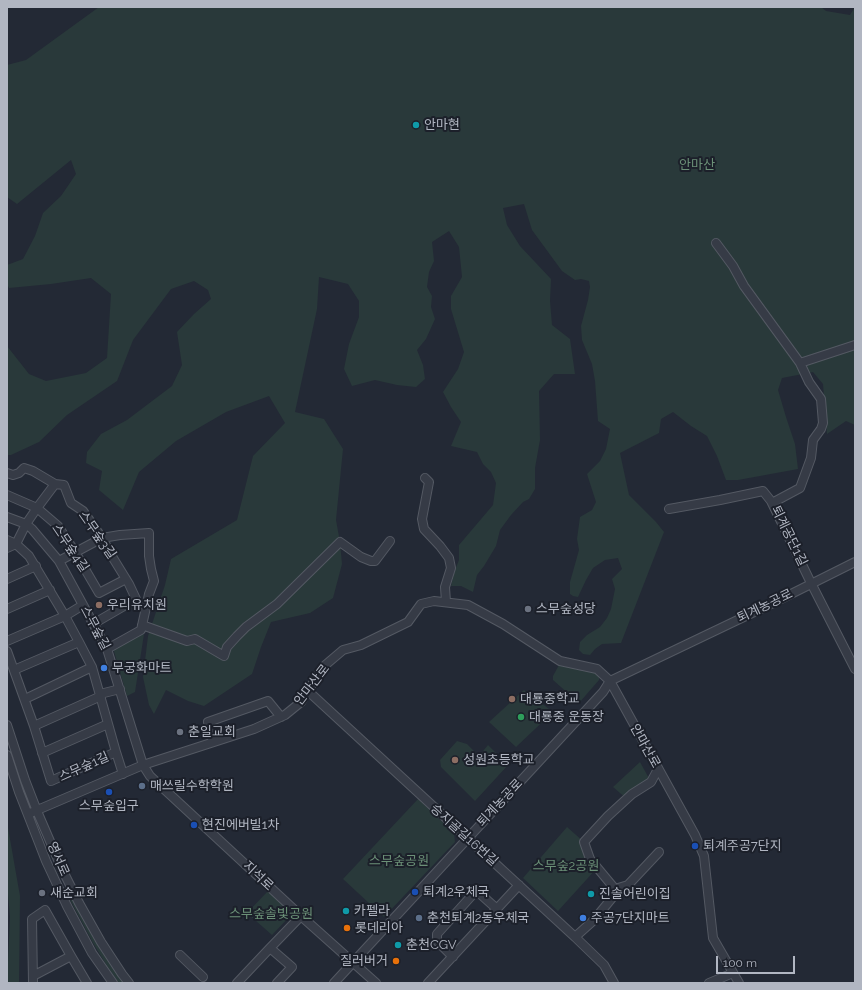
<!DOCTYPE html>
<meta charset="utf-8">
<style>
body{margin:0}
#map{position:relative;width:862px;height:990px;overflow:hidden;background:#232935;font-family:Raleway,sans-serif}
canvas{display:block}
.frame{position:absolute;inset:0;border:8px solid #b1b6c2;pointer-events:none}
.scale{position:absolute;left:716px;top:956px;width:79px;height:18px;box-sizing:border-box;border:2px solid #b1b6c2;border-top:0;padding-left:5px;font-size:12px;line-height:14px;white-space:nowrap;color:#b1b6c2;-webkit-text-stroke:3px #1c202a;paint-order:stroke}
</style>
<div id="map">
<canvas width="862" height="990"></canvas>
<div class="frame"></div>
<div class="scale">100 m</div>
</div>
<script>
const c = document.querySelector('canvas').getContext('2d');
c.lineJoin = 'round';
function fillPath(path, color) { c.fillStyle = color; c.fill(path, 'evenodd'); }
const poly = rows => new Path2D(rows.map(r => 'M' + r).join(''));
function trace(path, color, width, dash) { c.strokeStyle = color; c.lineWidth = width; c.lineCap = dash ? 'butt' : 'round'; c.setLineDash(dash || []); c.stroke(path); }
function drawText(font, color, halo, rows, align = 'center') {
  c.font = font + ' Raleway,"Noto Sans KR",sans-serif'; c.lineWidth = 4; c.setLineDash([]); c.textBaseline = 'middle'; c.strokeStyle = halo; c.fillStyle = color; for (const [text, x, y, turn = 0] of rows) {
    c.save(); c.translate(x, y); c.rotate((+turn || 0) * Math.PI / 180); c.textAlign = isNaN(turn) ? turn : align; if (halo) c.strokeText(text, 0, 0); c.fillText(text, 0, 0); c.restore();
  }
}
const green = poly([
 [99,7,821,7,826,11,850,15,855,7,855,425,846,421,827,434,823,384,813,372,782,378,778,390,786,417,795,444,798,469,738,480,726,480,717,456,707,436,691,426,673,412,661,419,659,433,620,453,629,495,656,522,664,532,621,643,602,644,595,649,590,655,583,654,579,650,580,642,587,635,600,627,607,618,611,609,615,589,612,579,622,569,618,558,605,560,593,568,586,580,578,597,573,596,570,594,570,582,579,550,577,539,580,517,592,510,596,502,587,474,600,461,606,449,610,429,598,421,595,381,592,364,582,340,581,326,588,300,590,287,589,281,581,279,575,280,562,271,532,230,524,204,503,208,507,225,520,246,551,279,550,301,552,325,570,339,575,374,554,374,539,391,540,440,535,468,535,489,529,499,523,502,511,515,500,530,496,546,484,566,477,575,473,592,461,586,451,586,455,570,459,560,459,545,493,505,496,483,491,472,483,464,477,452,451,446,461,422,451,407,443,392,458,369,464,352,451,309,451,296,462,277,459,247,449,231,432,242,434,261,429,272,427,287,432,296,431,307,435,319,426,339,417,350,423,365,425,379,416,387,397,385,375,380,352,386,344,369,349,344,359,317,359,301,348,284,319,277,317,309,295,412,324,419,343,449,336,520,340,542,342,564,333,598,310,613,271,622,261,647,252,674,204,706,188,701,166,690,154,714,149,705,143,677,148,636,165,585,171,559,237,520,253,456,285,423,269,396,226,412,176,441,139,472,123,510,99,490,102,471,86,463,87,452,101,434,127,420,172,386,182,365,177,332,194,314,211,299,208,290,194,281,171,289,133,340,117,381,67,415,39,442,11,455,7,455,7,346,29,374,46,381,86,373,107,358,111,294,91,278,51,284,9,288,7,284,7,265,23,259,35,236,43,213,61,196,76,174,71,160,17,204,7,197,7,65,26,60],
 [144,634,135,692,127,696,113,648],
 [559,665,566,666,584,671,596,672,599,675,599,680,579,703,553,680,553,676],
 [524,690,553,712,516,747,489,722],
 [457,741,467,744,479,756,488,745,508,765,475,801,441,767,440,760],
 [640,762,651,782,627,799,613,787],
 [418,799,454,833,455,842,384,917,343,879],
 [7,822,20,896,19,983,7,983,10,917,7,883],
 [567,827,584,842,597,868,558,911,523,878],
 [67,891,70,892,82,918,95,941,110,964,124,983,119,983,107,966,93,943,66,892],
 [268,891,292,914,272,935,247,913]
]);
const minor = poly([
 [716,243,733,266,744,286,800,363,809,382,821,399,823,423,821,429,813,440,811,458,800,488,772,503],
 [800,363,855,345],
 [7,473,13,475,19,473,24,468,33,471,55,484,64,485,71,503,83,511,102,538,113,558,129,584,136,599,93,624],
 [425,478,429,482,422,519,424,529,440,546,449,558,451,568,445,587,446,602],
 [7,495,37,508,58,526,75,552,99,593,126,579],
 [669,509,720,500,763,491,771,501,811,583,855,669],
 [7,517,26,524,32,529,59,561,107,649,143,765,150,776,301,916,376,983],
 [7,540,16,544,29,556,65,616,79,642,92,667,116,752,51,781,34,726,7,651],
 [7,548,16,544,26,524,37,508,55,484],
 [59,561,102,538,120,535,149,533,149,556,151,569,154,581,149,594,141,630,107,649],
 [7,579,36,566],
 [7,609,50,590],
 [142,625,187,641,195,639,224,656,227,647,237,636,246,627,277,604,340,542,361,557,371,561,375,561,390,541],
 [7,641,65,616,83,605],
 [14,670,79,642],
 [308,691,575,937,604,965,614,983],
 [100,694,120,689],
 [25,699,92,667],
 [7,725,25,780,37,811,62,869,79,903,101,942,122,974,129,983],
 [34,726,101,696],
 [213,742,208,722,268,701,281,717],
 [116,752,123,774],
 [42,753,108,724],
 [7,755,19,792,39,843,46,861,67,906,92,953,113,983],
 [28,814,143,765,254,729,285,715,301,702,323,667,343,650,361,645,408,622,421,604,434,601,468,605,503,624,560,661,597,669,610,681,695,835,704,856,713,938,739,983],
 [615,889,590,859,584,842,608,816,632,794,651,782,658,769],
 [575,937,594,920,612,898,615,889,628,885,659,852],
 [270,948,292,967,277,983],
 [180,955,203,977],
 [453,957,437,941,437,934,475,892,478,892,497,909],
 [33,976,71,956],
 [33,983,32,919,45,910,71,956,87,983],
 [237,983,270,948,301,916],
 [334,983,603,692,610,681,769,605,855,562],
 [428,983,519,885],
 [709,983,733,973]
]);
const markers = [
 [416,125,4,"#0f9aa8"],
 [99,605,4,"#8d6e63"],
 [528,609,4,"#6b7280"],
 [104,668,4,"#3f7fe0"],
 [512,699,4,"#8d6e63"],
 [521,717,4,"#2e9e5b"],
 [180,732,4,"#6b7280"],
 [455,760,4,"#8d6e63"],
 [142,786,4,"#5c6f8a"],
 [109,792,4,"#1a4fb4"],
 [194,825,4,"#1a4fb4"],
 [695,846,4,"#1a4fb4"],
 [415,892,4,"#1a4fb4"],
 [42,893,4,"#6b7280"],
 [591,894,4,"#0f9aa8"],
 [346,911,4,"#0f9aa8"],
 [419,918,4,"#5c6f8a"],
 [583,918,4,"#3f7fe0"],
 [347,928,4,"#e8710a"],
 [398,945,4,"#0f9aa8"],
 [396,961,4,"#e8710a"]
];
const poiNames = [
 ["안마현",424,125],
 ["우리유치원",107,605],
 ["스무숲성당",536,609],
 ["무궁화마트",112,668],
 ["대룡중학교",520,699],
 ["대룡중 운동장",529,717],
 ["춘일교회",188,732],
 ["성원초등학교",463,760],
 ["매쓰릴수학학원",150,786],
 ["스무숲입구",109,806,"center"],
 ["현진에버빌1차",202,825],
 ["퇴계주공7단지",703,846],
 ["퇴계2우체국",423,892],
 ["새순교회",50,893],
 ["진솔어린이집",599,894],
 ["카펠라",354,911],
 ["춘천퇴계2동우체국",427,918],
 ["주공7단지마트",591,918],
 ["롯데리아",355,928],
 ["춘천CGV",406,945],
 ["질러버거",388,961,"right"]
];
const parkNames = [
 ["안마산",697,165],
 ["스무숲공원",399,861],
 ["스무숲2공원",566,866],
 ["스무숲솔빛공원",271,914]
];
const streetNames = [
 ["스무숲3길",97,535,55],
 ["퇴계공단1길",789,536,64],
 ["스무숲4길",70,548,56],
 ["퇴계농공로",765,606,-26],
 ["스무숲길",95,628,62],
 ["안마산로",312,685,-52],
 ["안마산로",645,746,61],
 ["스무숲1길",84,767,-24],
 ["퇴계농공로",500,803,-47],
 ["승지골길16번길",464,835,42],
 ["영서로",58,859,66],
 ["지석로",258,876,43]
];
fillPath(green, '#29393a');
trace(minor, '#545963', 10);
trace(minor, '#363b46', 8);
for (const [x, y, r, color] of markers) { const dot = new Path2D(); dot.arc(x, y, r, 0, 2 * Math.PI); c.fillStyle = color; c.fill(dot); trace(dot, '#1c202a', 1.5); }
drawText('13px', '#b1b6c2', '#1c202a', poiNames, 'left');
drawText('13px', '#6b9077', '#1c202a', parkNames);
drawText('13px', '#b1b6c2', '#1c202a', streetNames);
</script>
